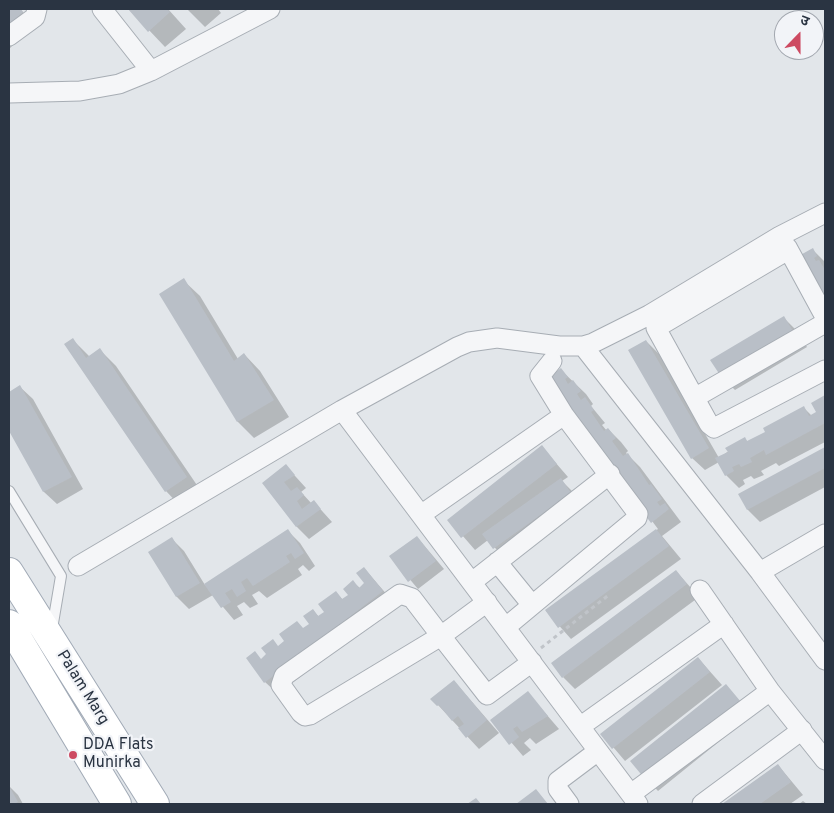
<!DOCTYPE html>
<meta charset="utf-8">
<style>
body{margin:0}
#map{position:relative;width:834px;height:813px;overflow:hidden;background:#e2e6ea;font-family:Overpass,"Noto Sans Devanagari",sans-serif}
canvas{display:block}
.frame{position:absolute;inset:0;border:10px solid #2a3442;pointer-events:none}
.north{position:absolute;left:774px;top:10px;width:50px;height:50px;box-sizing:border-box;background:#f2f4f8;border:1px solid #a2a7af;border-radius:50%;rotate:22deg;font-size:14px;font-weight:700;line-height:20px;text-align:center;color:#2a3442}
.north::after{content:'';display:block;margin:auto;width:18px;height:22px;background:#cd4a62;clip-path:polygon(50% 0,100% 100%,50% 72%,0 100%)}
</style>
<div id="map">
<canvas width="834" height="813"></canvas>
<div class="frame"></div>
<div class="north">उ</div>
</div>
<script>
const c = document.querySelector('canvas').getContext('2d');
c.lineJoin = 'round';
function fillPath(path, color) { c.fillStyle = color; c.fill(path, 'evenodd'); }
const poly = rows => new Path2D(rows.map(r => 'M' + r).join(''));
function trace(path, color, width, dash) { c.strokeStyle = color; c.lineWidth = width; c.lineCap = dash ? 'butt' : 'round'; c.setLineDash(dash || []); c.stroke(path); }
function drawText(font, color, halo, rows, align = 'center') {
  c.font = font + ' Overpass,sans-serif'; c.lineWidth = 4.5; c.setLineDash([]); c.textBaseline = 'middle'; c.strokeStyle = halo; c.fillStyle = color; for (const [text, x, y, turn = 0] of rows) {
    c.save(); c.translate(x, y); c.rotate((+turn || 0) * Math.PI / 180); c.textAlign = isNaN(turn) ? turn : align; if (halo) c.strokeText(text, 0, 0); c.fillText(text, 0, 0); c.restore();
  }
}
const shadow = poly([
 [9,9,20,9,35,25,9,49],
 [129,9,168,9,186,29,165,47],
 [187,9,218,9,221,13,205,27],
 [812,249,825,262,825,309,796,259],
 [183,280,200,296,238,359,244,354,260,371,289,417,254,438,238,422,161,294],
 [784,318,796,330,807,347,735,390,723,378],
 [73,340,90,357,100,350,116,366,203,494,182,508,166,491],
 [646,341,659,354,719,458,745,439,748,442,767,432,804,408,812,416,818,413,813,403,825,397,825,442,779,466,776,463,761,471,764,475,754,479,751,476,743,480,745,484,739,488,726,475,719,462,705,470,692,458],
 [561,370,586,394,593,404,591,406,605,423,602,425,607,431,608,429,621,442,628,451,626,453,640,467,681,522,662,536,681,559,571,639,546,611,658,529,547,380],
 [20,387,33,399,83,489,57,504,44,492,9,429,9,393],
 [542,447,568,477,562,481,573,492,506,560,488,540,475,550,449,520],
 [825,448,825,487,760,522,748,510,740,495],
 [286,466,306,488,301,492,312,504,314,502,332,522,309,539,297,527,264,483],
 [288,531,300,543,315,566,309,571,303,565,298,569,302,575,267,598,259,591,252,595,258,604,250,608,244,602,237,606,243,615,234,620,213,595,189,609,177,597,150,552,172,539,184,551,205,585],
 [417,537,444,569,418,589,391,557],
 [364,568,395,604,278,694,265,682,261,660,311,624,313,610,319,617,326,612,336,592,343,600,349,595,353,582,360,588,366,584],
 [676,571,699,597,575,689,563,677],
 [698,658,722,685,625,761,602,734],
 [454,681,499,733,479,749,438,705],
 [726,686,752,715,658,791,646,778],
 [528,693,559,729,536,744,530,738,524,743,531,750,523,756,492,720],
 [778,765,803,795,790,804,724,804],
 [10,787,18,795,23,804,9,804],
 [803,801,807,804,799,804]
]);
const building = poly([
 [9,9,21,9,23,12,9,25],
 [128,9,167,9,170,12,148,32],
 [813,248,817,256,814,258,816,261,819,260,825,270,825,311,795,258],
 [184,278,234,361,244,353,274,400,237,422,159,294],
 [784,316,795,335,722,378,710,360],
 [73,338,86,358,100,348,187,477,165,492,64,344],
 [646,340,709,448,691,459,628,350],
 [561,368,568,377,565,379,568,384,573,380,581,391,577,394,581,400,585,397,594,410,591,412,604,431,608,428,616,438,612,441,623,456,628,453,649,485,651,484,662,499,657,502,660,506,665,503,669,509,651,523,545,380],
 [20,385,72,477,43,492,9,431,9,392],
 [825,395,825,423,766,455,764,450,750,458,752,462,741,467,739,464,732,467,734,471,725,476,715,458,728,452,725,448,745,437,747,441,765,432,763,428,804,406,809,416,816,412,811,403],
 [542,445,557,464,461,538,447,520],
 [825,447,825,468,747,510,738,494],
 [286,464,295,475,284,482,291,491,297,487,304,495,297,501,302,509,314,500,321,509,296,527,262,483],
 [561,478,571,493,493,549,482,534],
 [288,529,304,553,295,559,291,553,286,556,290,562,253,586,247,578,241,582,246,591,237,597,232,589,225,593,231,602,221,608,204,584],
 [656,529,669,546,558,628,545,610],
 [417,536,436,561,408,582,389,556],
 [172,537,200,583,176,597,148,552],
 [364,567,383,591,264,683,246,658,255,651,261,659,266,654,261,648,273,639,278,646,284,641,279,634,297,621,303,628,309,624,303,616,313,609,318,616,324,612,318,604,336,591,342,599,348,595,343,589,353,580,359,588,364,583,356,573],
 [676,570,687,584,562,678,551,663],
 [698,657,710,672,612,749,600,734],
 [454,680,487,720,466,738,458,728,464,724,458,716,452,721,439,705,437,706,430,699],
 [726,684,741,702,645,779,630,761],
 [528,691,548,716,522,732,517,726,513,729,519,737,509,745,490,720],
 [778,764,791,782,760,804,722,804],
 [9,786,18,802,14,804,9,804],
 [536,789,548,804,516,804],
 [476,798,481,804,467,804]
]);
const path = poly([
 [541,648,610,594]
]);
const service = poly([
 [9,491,61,576,52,629]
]);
const minor = poly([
 [102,9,151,71],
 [9,36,35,17,37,9],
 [9,93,80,91,119,84,151,71,270,9],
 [787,247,825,317],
 [788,250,656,328,709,424,714,428,825,370],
 [583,346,760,572,825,660],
 [696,397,825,323],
 [342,410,638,804],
 [422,514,564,415],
 [497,562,532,605],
 [78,566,342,410,457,347,469,342,497,338,559,346,583,346,593,343,649,315,780,236,825,213],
 [760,572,825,534],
 [472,582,610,474],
 [700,590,770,691,825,760],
 [487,602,441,636,310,715,305,716,301,713,281,685,284,676,400,594,412,598,441,636,487,695,532,662],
 [506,627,637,518,638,514,564,415,540,376,552,361],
 [581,726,724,624],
 [631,794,770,691],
 [569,804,558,789,558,781,598,751],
 [702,804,802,730]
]);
const primary = poly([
 [9,572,155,804],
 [9,624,117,804]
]);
const markers = [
 [73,755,5,"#cd4a62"]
];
const streetNames = [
 ["Palam Marg",82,688,58]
];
const poiNames = [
 ["DDA Flats",83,746],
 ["Munirka",83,764]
];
fillPath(shadow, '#0003');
fillPath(building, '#b9bfc7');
trace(service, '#a7adb4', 12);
trace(minor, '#a7adb4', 21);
trace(primary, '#a1aab6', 30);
trace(path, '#c0c4c9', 3, [4, 4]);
trace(service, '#f5f6f8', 10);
trace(minor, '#f5f6f8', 19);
trace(primary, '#fff', 28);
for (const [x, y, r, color] of markers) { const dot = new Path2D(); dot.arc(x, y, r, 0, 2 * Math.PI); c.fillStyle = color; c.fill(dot); trace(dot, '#f2f4f8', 2); }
drawText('16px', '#2a3442', '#f2f4f8', streetNames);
drawText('16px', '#2a3442', '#f2f4f8', poiNames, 'left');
</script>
